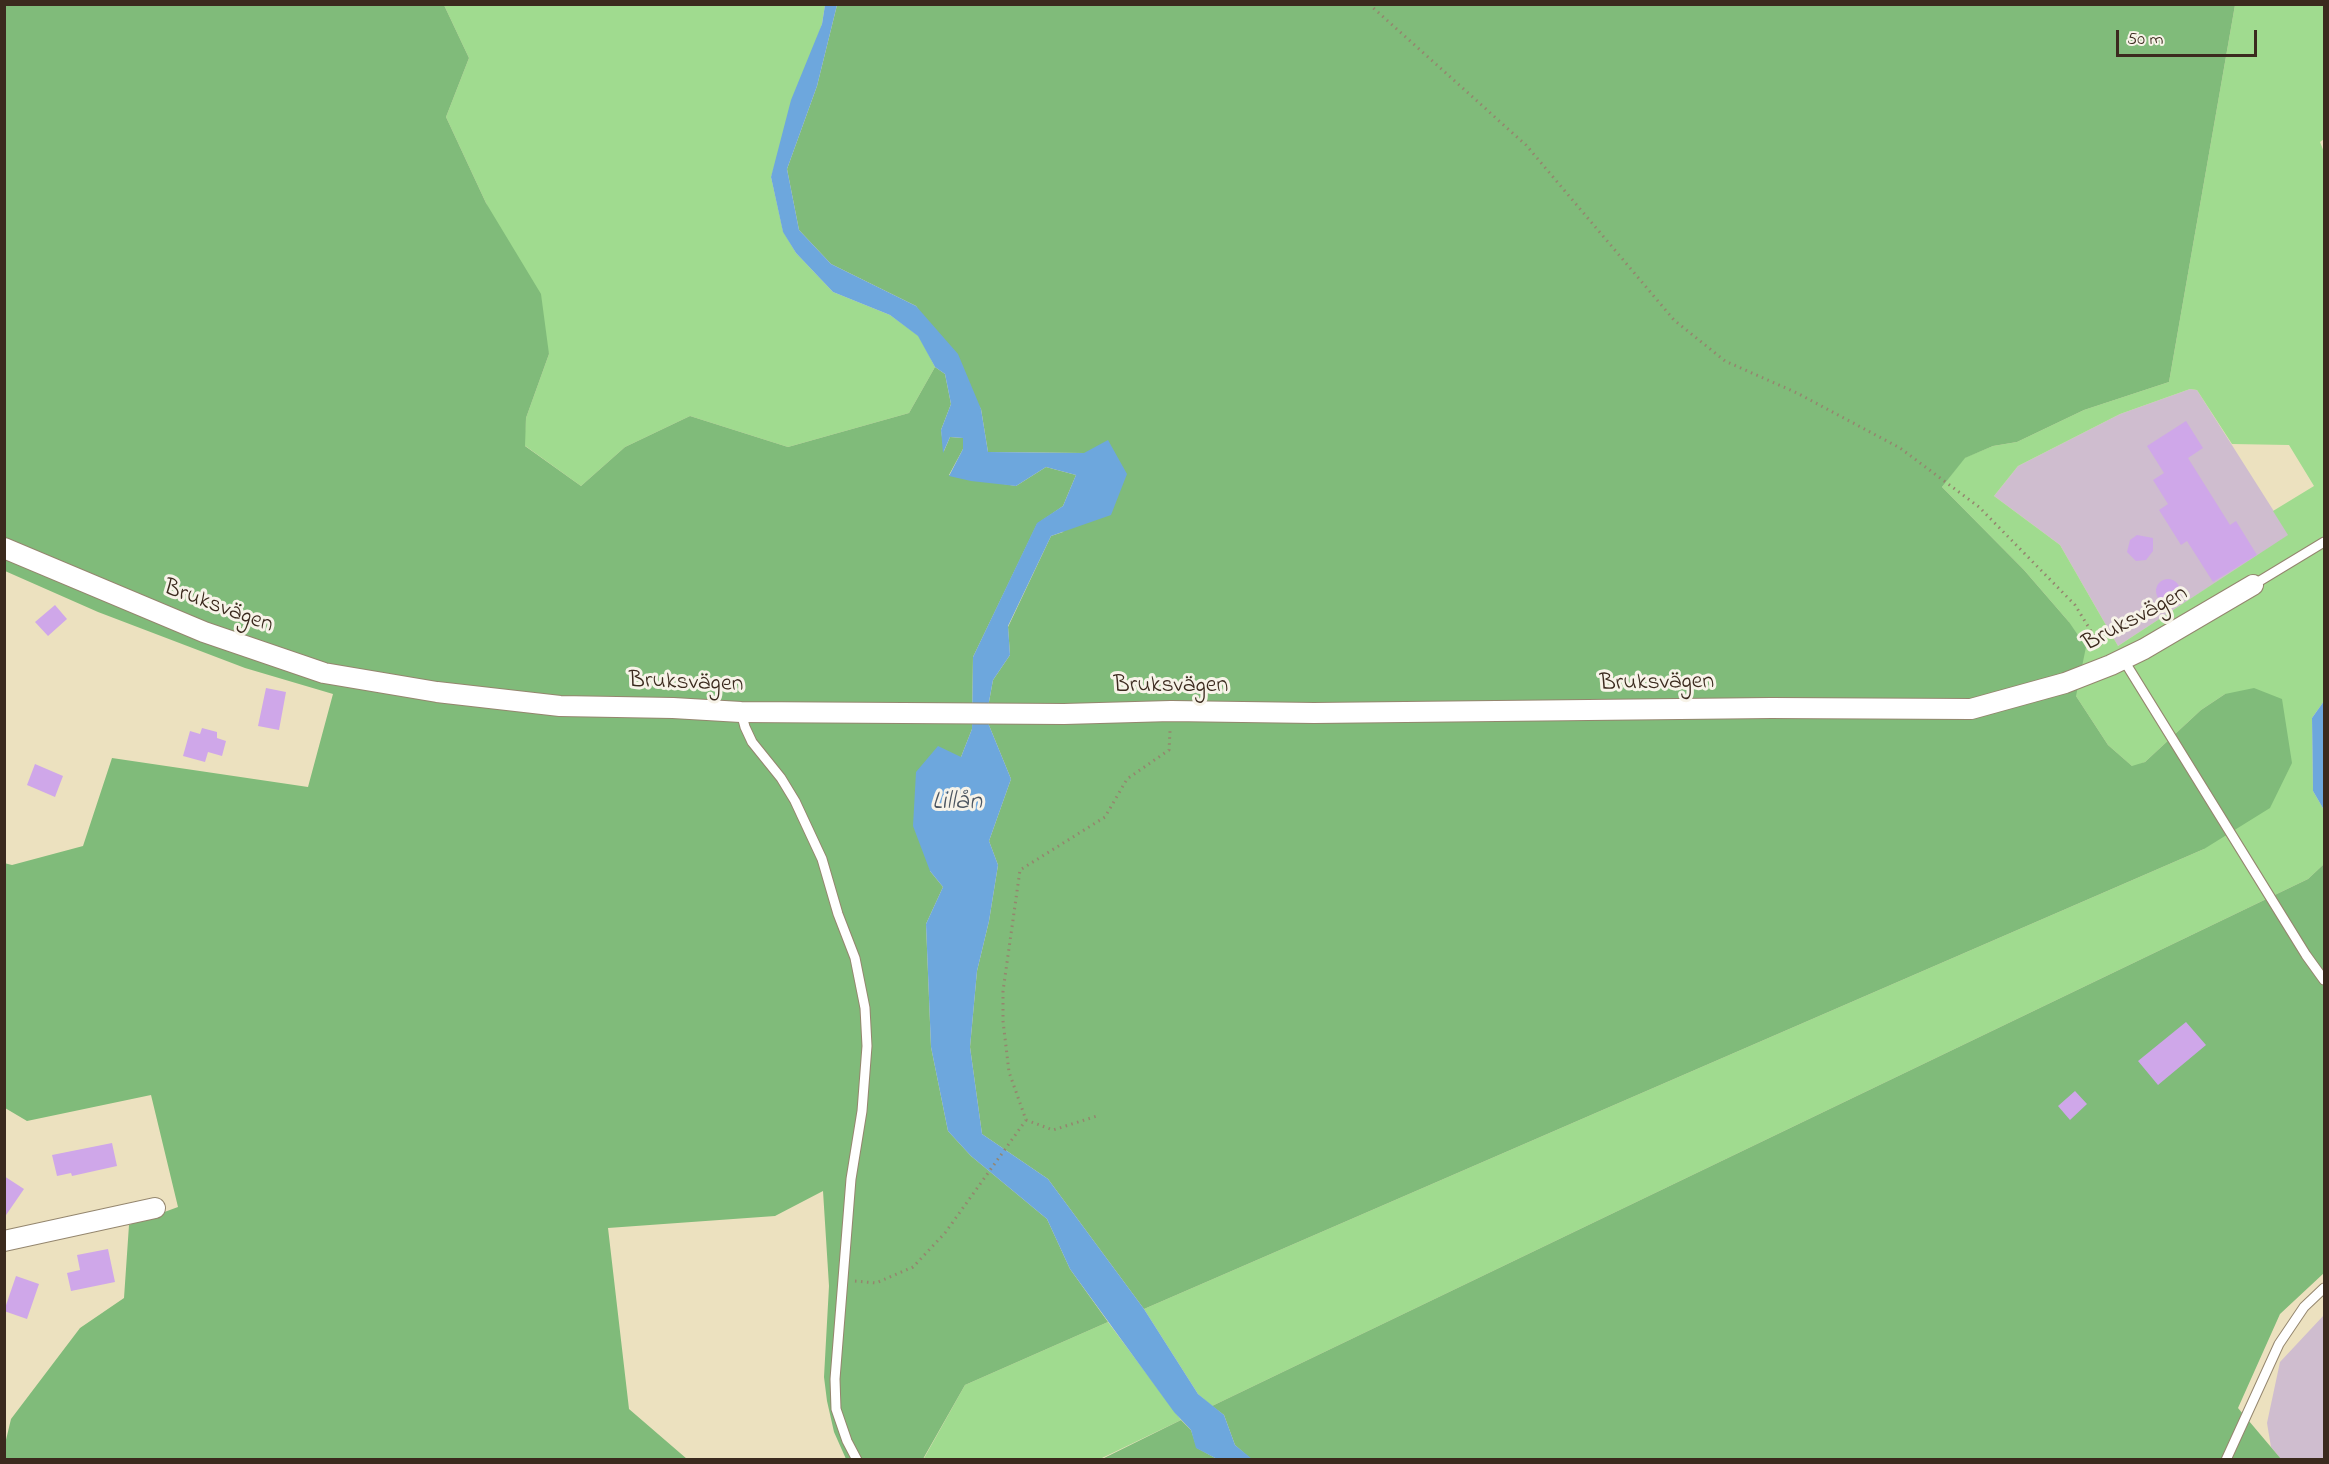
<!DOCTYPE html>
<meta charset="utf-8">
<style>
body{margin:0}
#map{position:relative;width:2329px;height:1464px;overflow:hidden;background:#ece1bf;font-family:"Indie Flower",sans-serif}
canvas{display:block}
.frame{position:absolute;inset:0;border:6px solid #3b2a1e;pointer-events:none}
.scale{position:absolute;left:2116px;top:30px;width:141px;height:27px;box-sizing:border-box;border:3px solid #3b2a1e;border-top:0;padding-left:8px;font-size:18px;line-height:21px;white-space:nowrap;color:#3b2a1e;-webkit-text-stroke:4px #f7f3e8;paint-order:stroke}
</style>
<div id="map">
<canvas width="2329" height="1464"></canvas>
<div class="frame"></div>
<div class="scale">50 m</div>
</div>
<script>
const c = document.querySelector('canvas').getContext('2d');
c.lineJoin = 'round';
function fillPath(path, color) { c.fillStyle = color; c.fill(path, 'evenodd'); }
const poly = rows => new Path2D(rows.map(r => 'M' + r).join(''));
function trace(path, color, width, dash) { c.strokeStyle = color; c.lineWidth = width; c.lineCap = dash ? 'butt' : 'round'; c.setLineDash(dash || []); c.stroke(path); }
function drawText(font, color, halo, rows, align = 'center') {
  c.font = font + ' "Indie Flower",sans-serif'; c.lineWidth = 6; c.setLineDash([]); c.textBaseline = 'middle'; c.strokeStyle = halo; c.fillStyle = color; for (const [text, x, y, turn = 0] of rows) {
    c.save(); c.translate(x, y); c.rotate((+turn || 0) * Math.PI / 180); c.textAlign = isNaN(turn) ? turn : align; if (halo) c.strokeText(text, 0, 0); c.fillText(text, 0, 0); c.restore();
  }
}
const industrial = poly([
 [2190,389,2197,390,2289,535,2118,646,2060,545,1994,496,2018,466,2120,414],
 [2324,1315,2324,1459,2281,1459,2271,1447,2267,1423,2280,1362]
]);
const green = poly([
 [444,5,825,5,822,24,771,177,783,231,796,253,833,292,890,315,919,336,935,367,909,413,788,447,690,416,625,447,581,486,524,445,526,418,549,354,486,203,446,117,469,58],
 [2235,5,2324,5,2324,139,2320,142,2324,152,2324,701,2312,718,2313,791,2324,810,2324,864,2308,879,1212,1406,1198,1394,1144,1309,2204,849,2225,694,2201,710,2145,762,2133,767,2108,745,2076,696,2069,622,2024,570,1942,487,1964,458,1993,446,2017,442,2084,410,2169,382],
 [2190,389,2197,390,2232,444,2289,445,2314,486,2273,511,2288,535,2118,646,2060,545,1994,496,2018,466,2120,414],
 [1108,1322,1181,1420,1100,1459,923,1460,965,1385]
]);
const forest = poly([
 [5,5,444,5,469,58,446,117,486,203,541,294,549,354,526,418,525,446,581,486,625,447,690,416,788,447,909,413,935,367,945,374,951,404,941,430,944,451,950,437,963,438,963,449,949,475,1016,486,1046,467,1076,475,1063,506,1037,524,973,657,972,729,961,757,930,871,943,887,926,924,931,1047,948,1131,971,1156,1047,1219,1070,1269,1108,1322,965,1385,923,1459,846,1459,834,1432,827,1401,824,1377,829,1286,823,1191,775,1216,608,1228,629,1409,687,1459,5,1459,5,1444,11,1419,80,1328,124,1298,129,1225,178,1207,151,1095,27,1121,5,1108,4,863,12,865,83,846,112,758,308,787,333,694,245,668,98,612,5,571],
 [837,5,2235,5,2169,382,2084,410,2017,442,1993,446,1965,458,1942,487,2024,570,2069,622,2086,647,2076,696,2108,745,2132,766,2145,762,2201,710,2225,694,2254,688,2282,699,2292,763,2270,808,2204,849,1144,1309,1048,1179,982,1134,970,1047,977,971,989,921,998,865,989,841,1011,779,986,718,993,680,1010,655,1008,627,1051,536,1063,532,1084,453,988,452,981,409,916,306,831,264,799,230,787,169,817,86],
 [2324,864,2324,1273,2280,1314,2238,1408,2281,1459,1252,1460,1235,1445,1224,1415,1212,1406,2308,879],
 [1181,1420,1191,1430,1197,1448,1217,1459,1100,1460]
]);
const water = poly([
 [825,5,837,5,817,86,787,169,799,230,831,264,916,306,958,354,981,409,988,452,1084,453,1108,440,1127,474,1111,515,1051,536,1008,626,1010,655,993,680,986,718,1011,779,989,841,998,865,989,921,977,971,970,1047,982,1134,1048,1179,1144,1309,1198,1394,1224,1415,1235,1445,1252,1459,1217,1459,1196,1448,1191,1430,1174,1412,1070,1269,1047,1219,971,1156,948,1131,931,1047,926,924,943,887,930,871,913,826,916,772,938,746,961,757,972,729,973,657,1037,523,1063,506,1076,475,1046,467,1016,486,971,481,949,476,963,449,963,438,950,437,943,453,941,430,951,404,945,374,935,367,918,336,890,315,833,292,796,253,783,232,771,177,791,100,822,24],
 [2324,701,2324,810,2313,791,2312,718]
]);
const building = poly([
 [2186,421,2203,448,2188,458,2230,525,2236,521,2257,555,2213,582,2187,541,2181,545,2159,510,2168,504,2153,480,2164,473,2147,446],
 [2137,535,2153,538,2153,551,2146,560,2136,561,2127,552,2130,540],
 '2156 591a12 12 0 1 1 24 0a12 12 0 1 1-24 0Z',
 [55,605,67,619,48,636,35,622],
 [266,688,286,692,279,730,258,726],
 [202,728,217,732,217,738,226,741,222,756,208,752,205,762,183,756,190,731,200,734],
 [35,764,63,776,55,797,27,785],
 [2186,1022,2206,1045,2158,1085,2138,1061],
 [2075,1091,2087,1104,2070,1120,2058,1106],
 [112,1143,117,1166,72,1176,71,1173,57,1176,52,1155],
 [4,1176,24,1189,4,1218],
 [108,1249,115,1282,71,1291,67,1273,80,1270,77,1255],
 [16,1276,39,1284,27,1319,4,1311]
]);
const path = poly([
 [1369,4,1526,145,1674,320,1725,361,1797,393,1900,448,1979,507,2075,605,2102,649],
 [1026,1120,1053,1130,1097,1116],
 [855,1281,876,1283,913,1267,945,1233,1026,1120,1009,1072,1003,1021,1003,991,1020,870,1105,817,1127,779,1169,750,1170,731]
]);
const service = poly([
 [2253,585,2324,542],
 [2123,659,2306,955,2324,980],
 [741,712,745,727,752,742,781,778,795,801,822,859,838,914,855,958,865,1008,867,1046,862,1111,851,1179,835,1379,836,1409,847,1441,857,1460],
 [2226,1460,2279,1344,2304,1307,2324,1288]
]);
const minor = poly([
 [4,548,204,632,324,673,437,692,560,706,673,708,741,712,1064,714,1171,711,1314,713,1771,708,1971,709,2065,683,2111,665,2144,649,2253,585],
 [4,1241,155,1208]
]);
const streetNames = [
 ["Bruksvägen",218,608,20],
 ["Bruksvägen",2136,620,-28],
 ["Bruksvägen",686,684,2],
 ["Bruksvägen",1657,684,-1],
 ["Bruksvägen",1171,687]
];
const waterNames = [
 ["Lillån",957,804]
];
fillPath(industrial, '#cfbdcf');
fillPath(green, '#a0db8f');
fillPath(forest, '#80bb7a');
fillPath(water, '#6da7dd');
fillPath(building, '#cfa7e9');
trace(service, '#94866e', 11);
trace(minor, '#94866e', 22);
trace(path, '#94866e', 3, [1.5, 4.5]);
trace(service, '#fff', 9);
trace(minor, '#fff', 20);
drawText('24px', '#3b2a1e', '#f7f3e8', streetNames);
drawText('italic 26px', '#4c5661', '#f7f3e8', waterNames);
</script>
